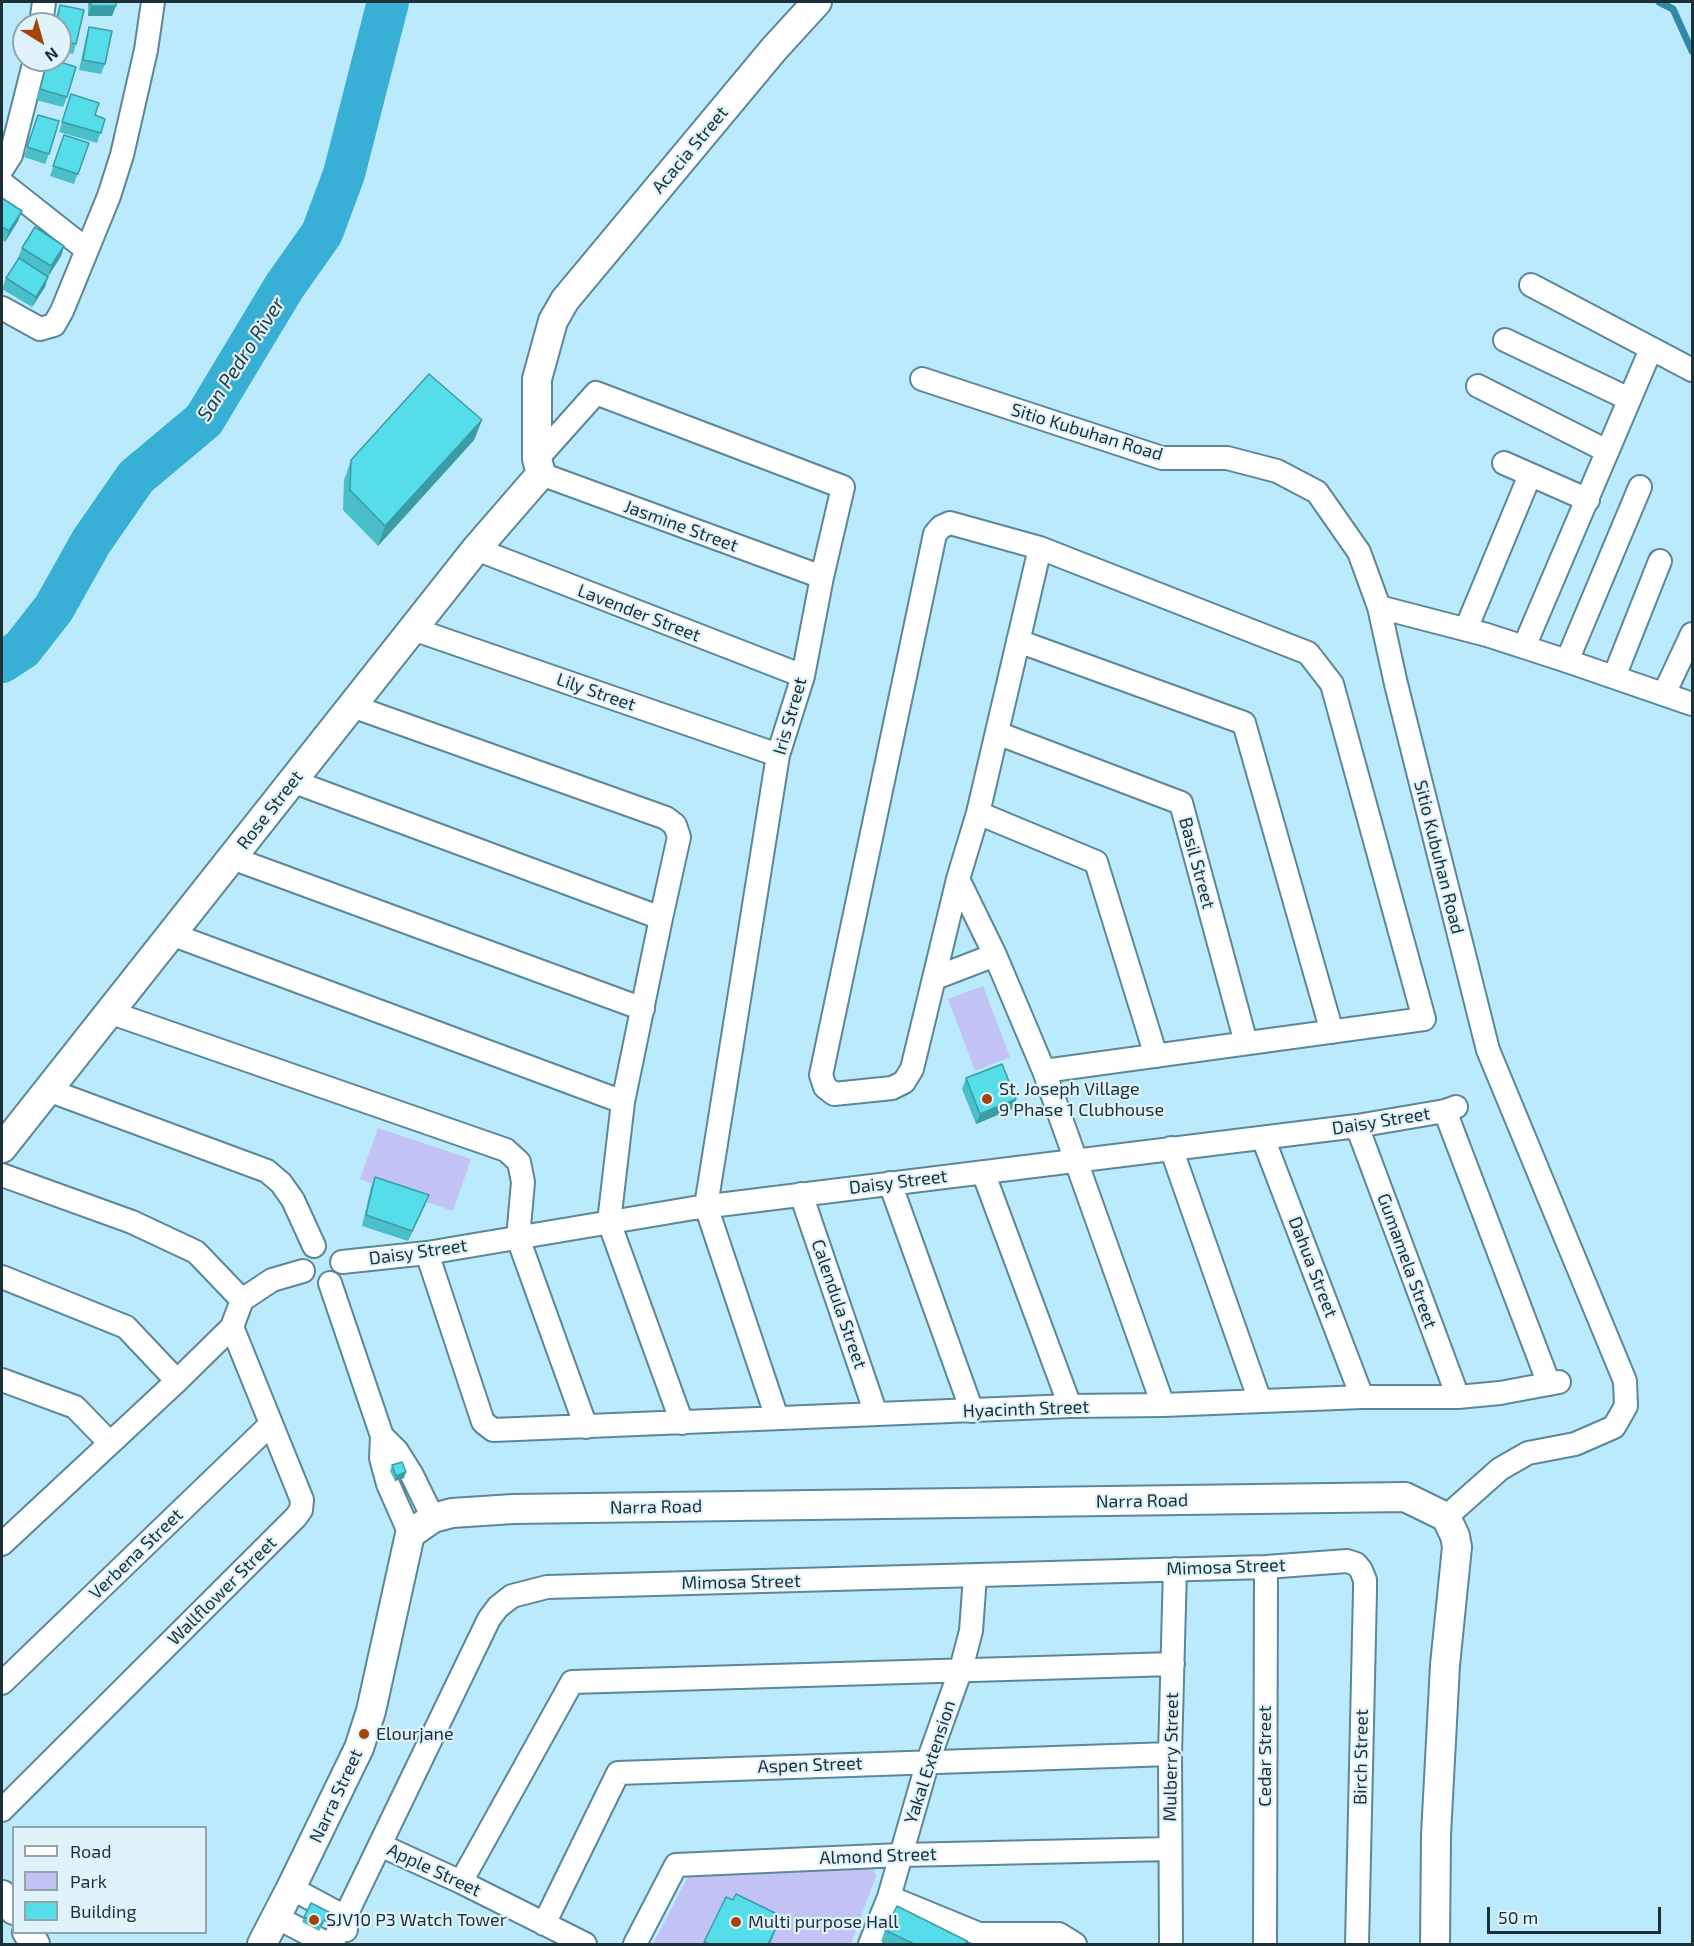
<!DOCTYPE html>
<style>
body{margin:0}
#map{position:relative;width:1694px;height:1946px;overflow:hidden;background:#bbeafd;font-family:"Exo 2",sans-serif}
canvas{display:block}
.frame{position:absolute;inset:0;border:3px solid #1d3037;pointer-events:none}
.legend{position:absolute;left:12px;top:1826px;width:195px;height:108px;box-sizing:border-box;background:#e0f2fa;border:2px solid #92a4ac;margin:0;padding:8px 10px;list-style:none;font-size:18px;color:#1d3037}
.legend li{display:flex;align-items:center;gap:12px;height:30px}
.legend b{width:30px;border:2px solid #92a4ac}
.north{position:absolute;left:12px;top:12px;width:60px;height:60px;box-sizing:border-box;background:#e0f2fa;border:2px solid #92a4ac;border-radius:50%;rotate:143deg;font-size:16px;font-weight:700;line-height:24px;text-align:center;color:#1d3037}
.north::after{content:'';display:block;margin:auto;width:21px;height:27px;background:#a64308;clip-path:polygon(50% 0,100% 100%,50% 72%,0 100%)}
.scale{position:absolute;left:1487px;top:1907px;width:174px;height:27px;box-sizing:border-box;border:3px solid #1d3037;border-top:0;padding-left:8px;font-size:18px;line-height:21px;white-space:nowrap;color:#1d3037;-webkit-text-stroke:4px #e0f2fa;paint-order:stroke}
</style>
<div id="map">
<canvas width="1694" height="1946"></canvas>
<div class="frame"></div>
<ul class="legend">
<li><b style="height:8px;background:#fff"></b>Road</li>
<li><b style="height:16px;background:#c2c3f4"></b>Park</li>
<li><b style="height:16px;background:#56ddea"></b>Building</li>
</ul>
<div class="north">N</div>
<div class="scale">50 m</div>
</div>
<script>
const c = document.querySelector('canvas').getContext('2d');
c.lineJoin = 'round';
function fillPath(path, color) { c.fillStyle = color; c.fill(path, 'evenodd'); }
const poly = rows => new Path2D(rows.map(r => 'M' + r).join(''));
function trace(path, color, width, dash) { c.strokeStyle = color; c.lineWidth = width; c.lineCap = dash ? 'butt' : 'round'; c.setLineDash(dash || []); c.stroke(path); }
function drawText(font, color, halo, rows, align = 'center') {
  c.font = font + ' "Exo 2",sans-serif'; c.lineWidth = 4.5; c.setLineDash([]); c.textBaseline = 'middle'; c.strokeStyle = halo; c.fillStyle = color; for (const [text, x, y, turn = 0] of rows) {
    c.save(); c.translate(x, y); c.rotate((+turn || 0) * Math.PI / 180); c.textAlign = isNaN(turn) ? turn : align; if (halo) c.strokeText(text, 0, 0); c.fillText(text, 0, 0); c.restore();
  }
}
const green = poly([
 [983,986,1010,1057,975,1071,948,999],
 [378,1128,471,1159,453,1211,360,1179],
 [871,1863,876,1876,851,1944,653,1944,692,1869]
]);
const stream = poly([
 [1659,2,1673,9,1692,51]
]);
const river = poly([
 [2,662,22,649,54,608,91,542,136,477,204,420,284,287,322,233,344,174,388,2]
]);
const minor = poly([
 [41,24,44,2],
 [2,169,11,155,35,60],
 [2,183,87,250],
 [1531,285,1692,370],
 [2,308,40,329,54,325,62,311,109,196,122,155,146,50,153,2],
 [1505,340,1629,399],
 [922,379,1162,458,1227,458,1277,471,1317,492,1359,552,1379,607,1396,684,1488,1050,1625,1381,1626,1406,1614,1427,1575,1444,1528,1453,1500,1469,1446,1517],
 [1478,386,1607,451],
 [537,459,596,393,843,487,822,577,803,676,778,755,706,1206,777,1418],
 [1504,463,1588,500],
 [541,474,822,577],
 [476,549,803,676],
 [1379,607,1487,635,1567,661,1692,704],
 [413,629,778,755],
 [1466,629,1530,475],
 [1018,641,1244,723,1332,1032],
 [1524,647,1651,349],
 [1567,661,1640,487],
 [1614,677,1660,561],
 [1664,694,1692,634],
 [997,733,1181,803,1246,1043],
 [292,781,661,918,679,837,675,825,666,818,352,706],
 [978,813,1096,862,1156,1056],
 [232,858,643,1009],
 [958,879,912,1069,904,1082,892,1088,834,1094,825,1087,821,1075,935,534,941,527,950,523,1040,548],
 [661,918,623,1102,609,1222,682,1423],
 [171,934,623,1102],
 [935,978,995,955],
 [109,1012,506,1150,519,1162,523,1182,518,1238,586,1427],
 [1044,1071,1424,1019,1332,684,1308,653,1040,548,978,813,958,879,995,955,1044,1071,1163,1405],
 [48,1090,267,1171,281,1183,293,1200,314,1246],
 [1445,1111,1549,1384],
 [1357,1126,1458,1397],
 [1263,1138,1362,1397],
 [1171,1148,1260,1401],
 [983,1172,1070,1406],
 [2,1175,132,1222,196,1252,242,1300],
 [890,1183,972,1411],
 [801,1194,876,1414],
 [427,1253,483,1422,493,1430,1070,1406,1163,1405,1362,1397,1458,1397,1500,1393,1559,1382],
 [342,1262,427,1253,694,1208,1357,1126,1445,1111,1456,1107],
 [2,1277,126,1327,177,1381],
 [330,1283,382,1436,381,1458,388,1484,410,1534],
 [2,1380,75,1407,110,1443],
 [382,1436,397,1451,412,1475,433,1518],
 [2,1544,177,1381,232,1327,242,1300,272,1280,303,1271],
 [2,1683,270,1425],
 [2,1810,296,1517,301,1510,302,1500,232,1327],
 [380,1845,461,1882,585,1944],
 [461,1882,572,1682,1173,1664],
 [291,1888,345,1917,346,1930],
 [889,1897,979,1934,1059,1934,1075,1944],
 [276,1917,328,1944],
 [544,1924,618,1773,1170,1754],
 [332,1944,489,1619,498,1607,512,1596,547,1587,1266,1567,1347,1561,1356,1564,1361,1570,1365,1580,1365,1591,1357,1944],
 [635,1944,676,1865,901,1855,1170,1849],
 [870,1944,889,1897,928,1761,961,1669,971,1631,975,1576],
 [1171,1944,1170,1754,1175,1569],
 [1265,1944,1266,1567]
]);
const tertiary = poly([
 [2,1148,476,549,541,474,537,459,537,379,553,321,565,300,774,49,817,2],
 [2,1895,14,1910],
 [27,1932,35,1944],
 [262,1944,291,1888,359,1748,371,1711,410,1534,433,1518,452,1513,513,1509,1405,1497,1446,1517,1455,1536,1457,1547,1445,1665,1436,1835,1435,1944]
]);
const wall = poly([
 [88,2,116,2,112,16,88,16],
 [60,5,76,44,73,54,60,51,60,24,54,24],
 [89,27,105,64,101,74,79,70,86,37],
 [48,60,67,97,63,107,36,100],
 [71,94,95,115,105,119,97,143,59,132],
 [38,115,49,154,45,164,24,157],
 [64,135,89,143,74,184,50,176],
 [2,198,18,221,5,242,2,240],
 [64,246,61,256,48,276,45,287,32,307,2,289,6,278,19,258,18,258,22,248],
 [482,420,474,440,378,546,343,510,344,480,351,460],
 [966,1078,1016,1099,1012,1109,976,1124,962,1089],
 [375,1177,429,1195,425,1205,408,1241,362,1226,371,1187],
 [392,1465,404,1478,395,1481,390,1471],
 [304,1917,327,1917,319,1931,302,1922],
 [885,1930,966,1944,889,1944,881,1941]
]);
const shadedWall = poly([
 [91,6,116,6,112,16,88,16],
 [22,211,18,221,5,242,9,231],
 [64,246,61,256,48,277,51,266],
 [48,277,45,287,32,307,36,297],
 [482,420,474,440,378,546,385,526],
 [1016,1099,1012,1109,976,1124,980,1114],
 [429,1195,425,1205,408,1241,412,1231],
 [406,1472,404,1478,395,1481,396,1476],
 [779,1922,770,1944,768,1944]
]);
const building = poly([
 [91,2,116,2,116,6,91,6,91,2],
 [60,5,84,10,76,44,60,40,60,24,56,24,60,5],
 [89,27,112,31,105,64,83,60,89,27],
 [48,60,54,60,76,67,67,97,40,89,48,60],
 [71,94,99,103,95,115,105,119,101,133,62,122,71,94],
 [38,115,59,121,49,154,27,147,38,115],
 [64,135,89,143,78,174,53,166,64,135],
 [2,198,22,211,9,231,2,227,2,198],
 [35,227,64,246,51,266,22,248,35,227],
 [19,258,48,277,36,297,6,278,19,258],
 [429,374,482,420,385,526,350,490,351,460,429,374],
 [1002,1064,1016,1099,980,1114,966,1078,1002,1064],
 [375,1177,429,1195,412,1231,366,1215,375,1177],
 [402,1462,406,1472,396,1476,392,1465,402,1462],
 [736,1894,775,1913,772,1919,779,1922,768,1944,710,1944,704,1942,726,1897,733,1900,736,1894],
 [311,1903,329,1912,321,1925,304,1917,311,1903],
 [897,1906,967,1941,966,1944,914,1944,885,1930,897,1906]
]);
const markers = [
 [987,1099,6,"#a64308"],
 [364,1734,6,"#a64308"],
 [314,1920,6,"#a64308"],
 [736,1922,6,"#a64308"]
];
const streetNames = [
 ["Acacia Street",690,150,-50],
 ["Sitio Kubuhan Road",1087,432,17],
 ["Jasmine Street",681,526,20],
 ["Lavender Street",639,613,21],
 ["Lily Street",596,692,19],
 ["Iris Street",790,716,-74],
 ["Rose Street",270,810,-52],
 ["Sitio Kubuhan Road",1439,857,76],
 ["Basil Street",1197,863,75],
 ["Daisy Street",1381,1121,-9],
 ["Daisy Street",898,1182,-7],
 ["Daisy Street",418,1252,-8],
 ["Gumamela Street",1407,1261,70],
 ["Dahua Street",1313,1267,69],
 ["Calendula Street",839,1304,71],
 ["Hyacinth Street",1026,1409,-2],
 ["Narra Road",1142,1501,-1],
 ["Narra Road",656,1507,-1],
 ["Verbena Street",136,1554,-44],
 ["Mimosa Street",1226,1567,-2],
 ["Mimosa Street",741,1582,-1],
 ["Wallflower Street",222,1591,-45],
 ["Cedar Street",1265,1756,-90],
 ["Mulberry Street",1171,1757,-89],
 ["Birch Street",1361,1757,-89],
 ["Yakal Extension",930,1762,-72],
 ["Aspen Street",810,1765,-2],
 ["Narra Street",336,1796,-65],
 ["Almond Street",878,1856,-2],
 ["Apple Street",434,1870,25]
];
const poiNames = [
 ["St. Joseph Village",999,1089],
 ["9 Phase 1 Clubhouse",999,1110],
 ["Elourjane",376,1734],
 ["SJV10 P3 Watch Tower",326,1920],
 ["Multi purpose Hall",748,1922]
];
const waterNames = [
 ["San Pedro River",241,359,-57]
];
fillPath(green, '#c2c3f4');
trace(stream, '#308aa6', 7);
trace(river, '#38b0d6', 42);
trace(minor, '#5b8798', 26);
trace(tertiary, '#5b8798', 32);
trace(minor, '#fff', 22);
trace(tertiary, '#fff', 28);
fillPath(wall, '#4abec9');
fillPath(shadedWall, '#3c9ba4');
fillPath(building, '#56ddea');
trace(building, '#3c9ba4', 1.5);
for (const [x, y, r, color] of markers) { const dot = new Path2D(); dot.arc(x, y, r, 0, 2 * Math.PI); c.fillStyle = color; c.fill(dot); trace(dot, '#e0f2fa', 2); }
drawText('18px', '#1d3037', '#e0f2fa', streetNames);
drawText('18px', '#1d3037', '#e0f2fa', poiNames, 'left');
drawText('italic 20px', '#203943', '#e0f2fa', waterNames);
</script>
